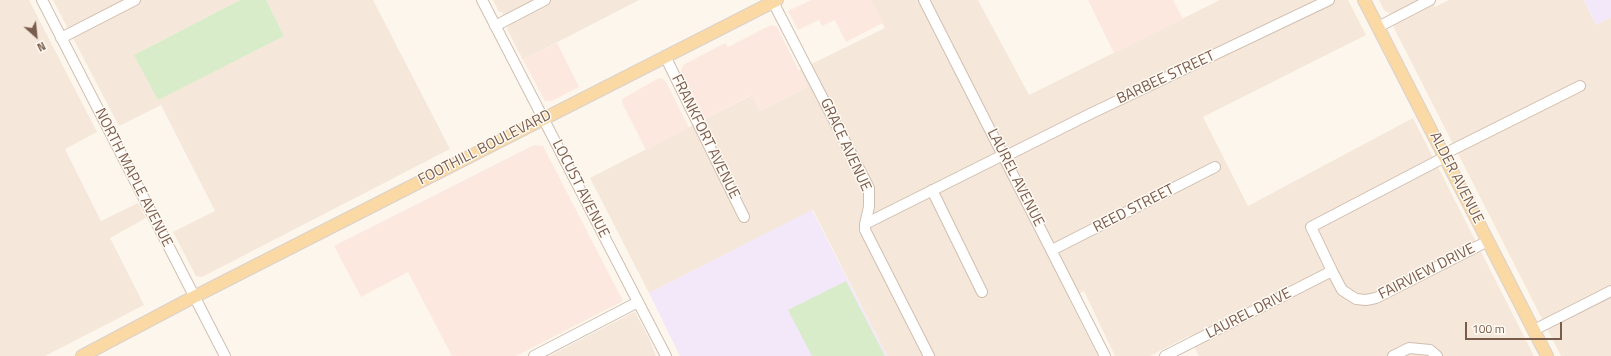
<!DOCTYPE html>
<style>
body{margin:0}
#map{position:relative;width:1611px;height:356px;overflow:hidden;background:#fdf6ec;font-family:"Titillium Web",sans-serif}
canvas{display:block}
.north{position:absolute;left:16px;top:16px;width:40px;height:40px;-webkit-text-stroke:3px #fffaf3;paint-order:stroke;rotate:153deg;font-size:11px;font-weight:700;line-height:16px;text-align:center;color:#7a5c4d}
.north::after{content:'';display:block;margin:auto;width:14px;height:18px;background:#7a5c4d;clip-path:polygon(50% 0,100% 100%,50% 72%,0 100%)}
.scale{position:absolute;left:1465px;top:322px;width:97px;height:18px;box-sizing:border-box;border:2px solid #7a5c4d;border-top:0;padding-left:5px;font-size:12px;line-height:14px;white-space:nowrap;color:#7a5c4d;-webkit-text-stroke:3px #fffaf3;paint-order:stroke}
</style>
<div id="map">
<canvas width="1611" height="356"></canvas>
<div class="north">N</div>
<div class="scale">100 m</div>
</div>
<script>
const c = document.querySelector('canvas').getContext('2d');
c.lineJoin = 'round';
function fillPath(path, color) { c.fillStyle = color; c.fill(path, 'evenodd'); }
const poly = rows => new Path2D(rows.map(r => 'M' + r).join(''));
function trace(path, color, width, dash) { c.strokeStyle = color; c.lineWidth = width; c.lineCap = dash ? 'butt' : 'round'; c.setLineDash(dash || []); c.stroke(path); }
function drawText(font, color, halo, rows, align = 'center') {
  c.font = font + ' "Titillium Web",sans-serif'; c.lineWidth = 3; c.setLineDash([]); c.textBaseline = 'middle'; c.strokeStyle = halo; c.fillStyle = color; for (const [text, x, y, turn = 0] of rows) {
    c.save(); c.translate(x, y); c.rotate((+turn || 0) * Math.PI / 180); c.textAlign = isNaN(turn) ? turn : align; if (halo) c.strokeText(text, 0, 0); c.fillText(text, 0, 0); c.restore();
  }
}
const residential = poly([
 [0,0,29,0,97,132,65,149,101,221,138,203,146,218,110,238,144,305,45,356,0,356],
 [53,0,240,0,134,55,284,36,266,0,373,0,450,149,202,277,196,276,173,232,215,211,161,105,119,126],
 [493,0,639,0,523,60,507,29,508,26,502,12,499,12],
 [871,0,978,0,1029,95,1220,0,1348,0,1366,35,1203,117,1248,206,1413,118,1534,356,1199,356,1189,336,1150,356,1115,356,1084,291,1069,299,1098,356,887,356,813,210,649,293,590,178,752,95,760,111,807,87,799,70,885,28],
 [1379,0,1431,0,1435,7,1449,0,1584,0,1596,25,1611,17,1611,356,1561,356,1395,30,1389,13,1384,10],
 [635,312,649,338,656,356,549,356,632,313]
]);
const commercial = poly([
 [811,0,871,0,883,23,846,42,835,20,822,26,819,20,798,30,788,11],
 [1088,0,1173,0,1183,19,1114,53],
 [771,25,777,27,807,87,760,111,751,95,705,119,681,71,683,65,725,43,728,47],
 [557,43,579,87,552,101,545,101,523,60],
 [659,78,663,79,666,82,689,128,646,150,622,103,623,102,622,99],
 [534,145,543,146,623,301,516,356,452,356,408,272,361,297,334,246]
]);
const education = poly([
 [1584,0,1611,0,1611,17,1596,25],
 [812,210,887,356,680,356,649,293]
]);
const green = poly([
 [240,0,266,0,284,36,158,100,134,55],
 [846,281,885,356,812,356,788,310]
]);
const minor = poly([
 [42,0,225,356],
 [482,0,666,356],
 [924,0,1105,356],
 [773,2,869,188,869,207,865,224,865,230,929,356],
 [495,26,545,0],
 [1378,27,1430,0],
 [61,38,135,0],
 [665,56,744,217],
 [1444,154,1580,86],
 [1004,157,1092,113,1329,0],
 [1445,157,1311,227,1332,271,1342,290,1356,299,1366,300,1376,298,1488,241],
 [932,190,982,292],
 [865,224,1003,155],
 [1052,250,1215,167],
 [1534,330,1611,291],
 [534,356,638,302],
 [1165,356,1332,271],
 [1393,356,1409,348,1430,350,1437,356]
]);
const major = poly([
 [1364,0,1547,356],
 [82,356,186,301,777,0]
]);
const streetNames = [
 ["BARBEE STREET",1166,78,-25],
 ["FRANKFORT AVENUE",705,137,64],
 ["GRACE AVENUE",845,145,65],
 ["FOOTHILL BOULEVARD",485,148,-27],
 ["NORTH MAPLE AVENUE",133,178,63],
 ["LAUREL AVENUE",1015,178,63],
 ["ALDER AVENUE",1456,178,63],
 ["LOCUST AVENUE",580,189,63],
 ["REED STREET",1134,209,-27],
 ["FAIRVIEW DRIVE",1427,272,-27],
 ["LAUREL DRIVE",1249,314,-27]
];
fillPath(residential, '#f5e8da');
fillPath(commercial, '#fde8e0');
fillPath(education, '#f3e8fa');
fillPath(green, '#d8ecc9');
trace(minor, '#d1beb0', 12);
trace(major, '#dad1cd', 14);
trace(minor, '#fff', 10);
trace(major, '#fbd9a5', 12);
drawText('15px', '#7a5c4d', '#fffaf3', streetNames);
</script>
